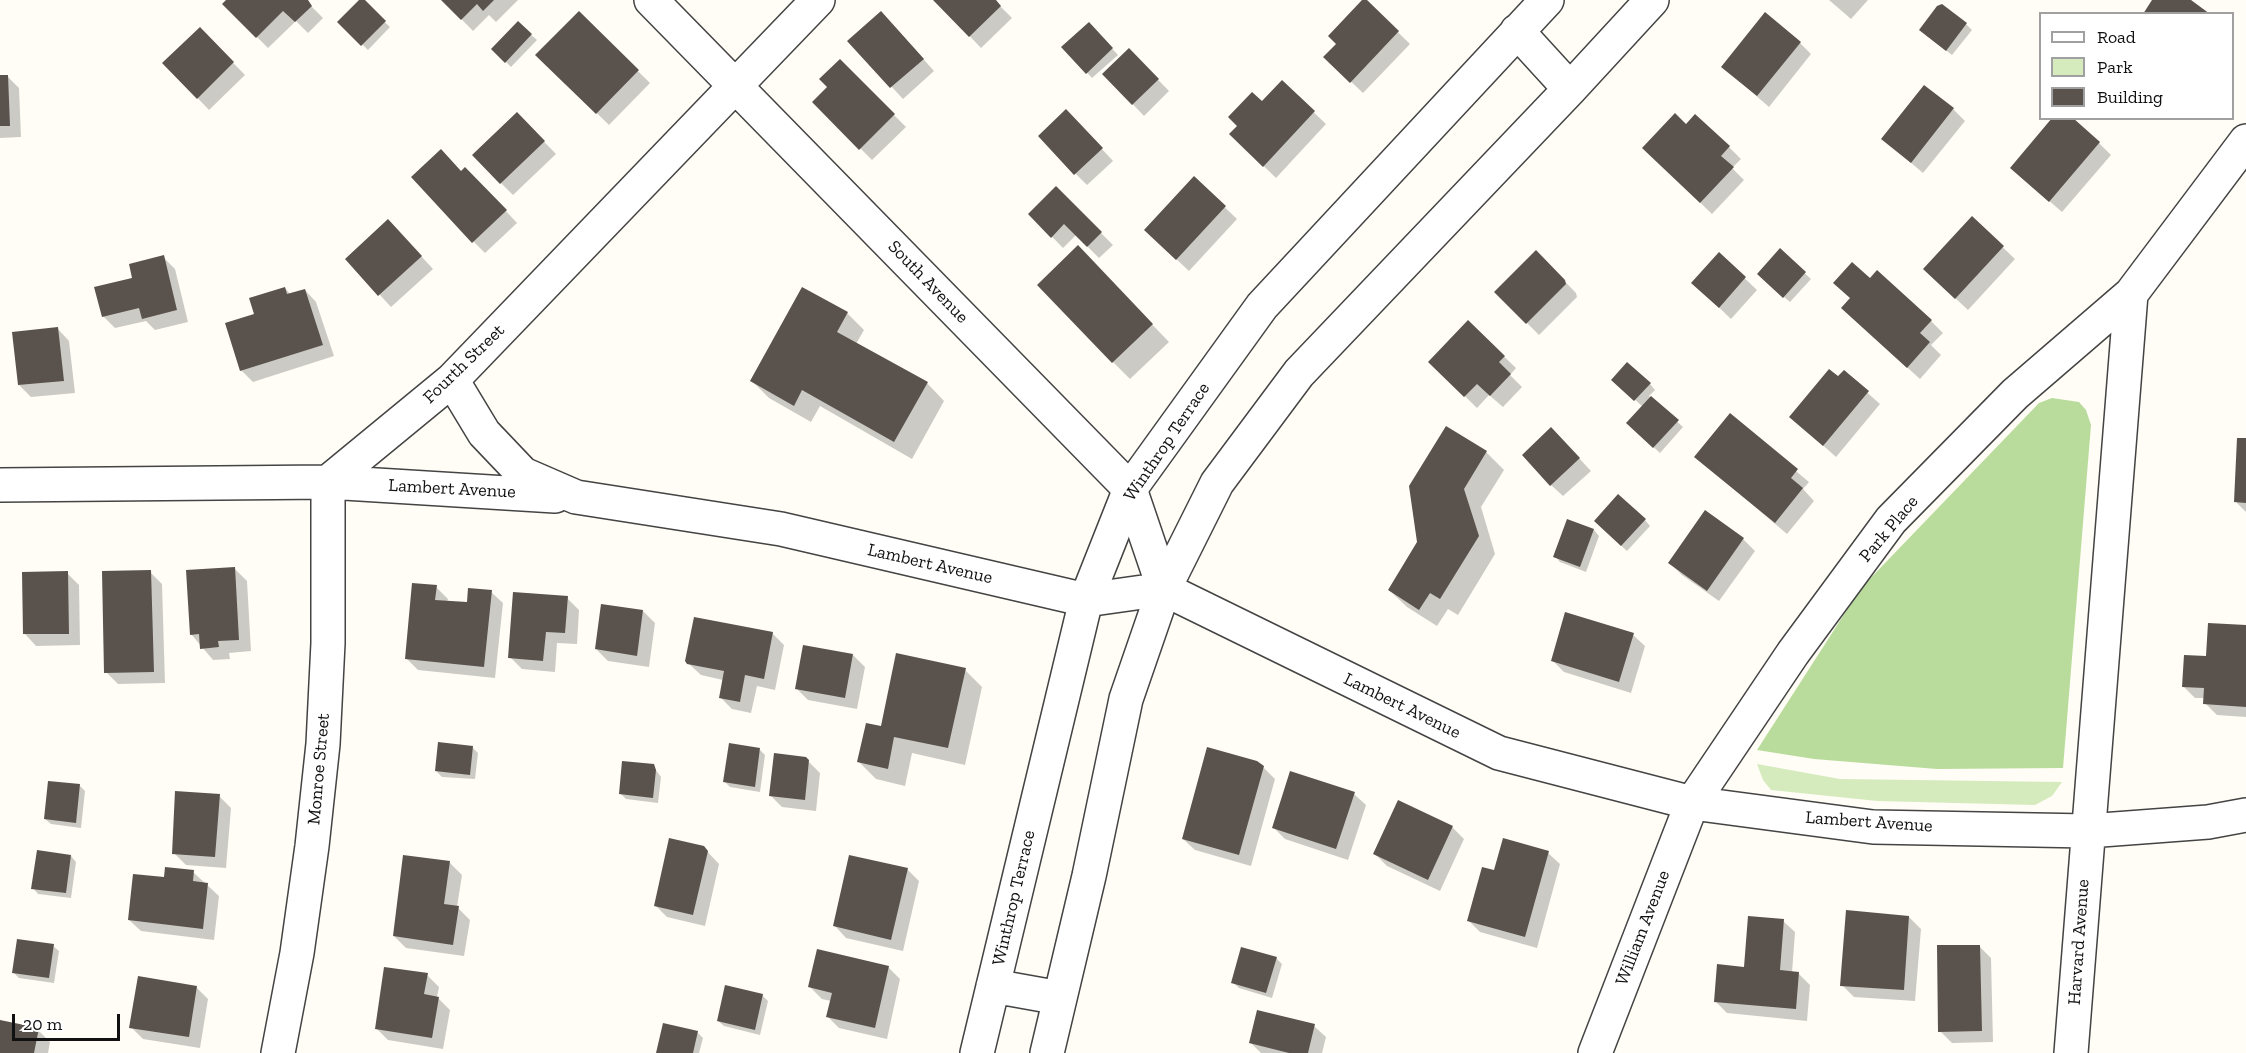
<!DOCTYPE html>
<style>
body{margin:0}
#map{position:relative;width:2246px;height:1053px;overflow:hidden;background:#fffdf5;font-family:"Zilla Slab",serif}
canvas{display:block}
.legend{position:absolute;left:2039px;top:12px;width:195px;height:108px;box-sizing:border-box;background:#fff;border:2px solid #a0a0a0;margin:0;padding:8px 10px;list-style:none;font-size:18px;color:#111}
.legend li{display:flex;align-items:center;gap:12px;height:30px}
.legend b{width:30px;border:2px solid #a0a0a0}
.scale{position:absolute;left:12px;top:1014px;width:108px;height:27px;box-sizing:border-box;border:3px solid #111;border-top:0;padding-left:8px;font-size:18px;line-height:21px;white-space:nowrap;color:#111;-webkit-text-stroke:4px #fff;paint-order:stroke}
</style>
<div id="map">
<canvas width="2246" height="1053"></canvas>
<ul class="legend">
<li><b style="height:8px;background:#fff"></b>Road</li>
<li><b style="height:16px;background:#d5ebbd"></b>Park</li>
<li><b style="height:16px;background:#5a524d"></b>Building</li>
</ul>
<div class="scale">20 m</div>
</div>
<script>
const c = document.querySelector('canvas').getContext('2d');
c.lineJoin = 'round';
function fillPath(path, color) { c.fillStyle = color; c.fill(path, 'evenodd'); }
const poly = rows => new Path2D(rows.map(r => 'M' + r).join(''));
function trace(path, color, width, dash) { c.strokeStyle = color; c.lineWidth = width; c.lineCap = dash ? 'butt' : 'round'; c.setLineDash(dash || []); c.stroke(path); }
function drawText(font, color, halo, rows, align = 'center') {
  c.font = font + ' "Zilla Slab",serif'; c.lineWidth = 6; c.setLineDash([]); c.textBaseline = 'middle'; c.strokeStyle = halo; c.fillStyle = color; for (const [text, x, y, turn = 0] of rows) {
    c.save(); c.translate(x, y); c.rotate((+turn || 0) * Math.PI / 180); c.textAlign = isNaN(turn) ? turn : align; if (halo) c.strokeText(text, 0, 0); c.fillText(text, 0, 0); c.restore();
  }
}
const green = poly([
 [1757,764,1840,779,2062,782,2052,796,2035,805,1877,801,1771,790,1763,780]
]);
const forest = poly([
 [2052,398,2079,402,2086,410,2091,425,2063,768,1937,769,1814,759,1757,750,1861,588,2039,403]
]);
const shadow = poly([
 [228,0,305,0,323,18,308,33,296,21,268,48,224,4],
 [361,0,390,27,368,50,339,22],
 [443,0,518,0,496,22,489,15,473,31],
 [935,0,994,0,1012,18,981,48],
 [1365,0,1410,44,1363,93,1325,57,1338,44],
 [1829,0,1868,0,1851,19],
 [579,13,650,83,609,125,537,55],
 [518,23,537,40,511,67,493,49],
 [892,24,934,71,903,99,849,41],
 [1089,24,1118,55,1092,78,1064,47],
 [1966,24,1972,30,1952,55,1926,35],
 [200,29,245,75,209,110,164,63],
 [1800,43,1811,54,1769,107,1723,67],
 [1129,50,1169,91,1144,116,1104,74],
 [840,61,906,127,872,160,814,102,829,87],
 [0,76,7,76,19,88,21,137,0,138],
 [1282,82,1326,124,1276,178,1231,134],
 [1953,109,1965,121,1923,173,1883,139],
 [517,114,556,154,513,195,501,183],
 [1078,123,1113,161,1087,185,1075,173],
 [1686,126,1729,147,1741,159,1732,168,1744,180,1712,214,1656,160],
 [2099,143,2111,155,2062,212,2024,179],
 [462,172,477,180,517,223,485,253,473,241],
 [1194,178,1237,219,1189,271,1158,242],
 [1056,188,1113,245,1099,258,1076,235,1063,248,1030,214],
 [1972,218,2015,259,1968,310,1937,281],
 [400,233,433,269,391,307,347,259],
 [1780,251,1811,279,1790,302,1764,280],
 [1536,252,1576,293,1577,297,1539,335,1496,292],
 [1719,254,1757,290,1731,319,1705,294],
 [163,257,175,269,188,322,155,330,146,321,115,328,103,316,134,279],
 [1095,265,1169,342,1130,379,1113,362],
 [1870,280,1931,321,1943,333,1931,345,1941,355,1920,379,1855,320],
 [285,288,291,295,305,290,316,302,334,356,253,382,241,370,256,315],
 [847,313,864,330,856,344,927,383,944,401,912,459,820,406,811,422,769,398,752,381],
 [1468,322,1516,368,1510,375,1522,387,1503,407,1489,395,1477,408,1430,362],
 [58,329,69,341,75,393,31,397,19,385],
 [1844,372,1880,404,1836,457,1791,417],
 [1613,380,1650,384,1655,390,1649,396,1683,427,1660,453,1634,429,1643,407],
 [1730,416,1809,482,1803,489,1814,501,1787,534,1696,457],
 [2246,440,2246,512,2236,502],
 [1563,441,1591,471,1563,496,1551,485],
 [1486,452,1504,470,1481,507,1495,554,1458,615,1448,609,1437,626,1407,607,1389,590],
 [1645,520,1650,526,1627,551,1601,527],
 [1568,521,1594,530,1599,536,1586,572,1560,562,1555,556],
 [1743,539,1755,551,1719,601,1682,575,1670,563],
 [235,569,247,581,251,651,229,653,230,659,213,660,191,634],
 [150,572,162,584,165,683,118,684,106,672],
 [67,573,79,585,80,645,36,646,25,634],
 [436,587,448,599,447,602,468,604,491,592,503,603,495,678,418,670,406,658],
 [567,598,579,610,577,644,557,643,555,672,522,669,510,657],
 [643,611,655,623,649,667,608,661,596,649],
 [2246,626,2246,717,2217,715,2205,703,2205,698,2195,698,2183,686,2207,657],
 [772,633,784,645,775,690,757,686,751,713,732,709,720,697,723,680,701,675,688,663],
 [1633,635,1645,646,1631,693,1564,672,1552,660],
 [853,655,865,667,857,709,808,700,797,689],
 [965,670,982,687,965,765,912,753,905,786,876,779,859,762,882,728],
 [472,747,478,753,475,779,442,777,436,771],
 [760,750,765,755,760,792,730,787,725,782],
 [808,761,820,773,816,811,782,807,770,795],
 [653,766,661,777,658,803,626,799,620,793],
 [1263,767,1275,779,1251,866,1195,850,1183,839],
 [79,785,85,791,81,828,51,824,45,819],
 [1354,794,1366,805,1348,860,1285,839,1273,827],
 [219,796,231,808,226,868,186,865,174,853],
 [1452,827,1464,839,1440,891,1387,866,1375,854],
 [703,847,719,864,705,926,667,917,655,905],
 [1548,853,1560,864,1537,948,1480,932,1468,920,1495,872],
 [71,856,76,862,71,898,38,894,33,888],
 [405,856,450,863,462,875,457,907,470,920,464,956,406,948,394,936],
 [907,869,919,881,903,951,846,938,835,926],
 [193,872,219,896,214,940,141,931,129,920,165,879],
 [1909,917,1921,929,1915,1001,1854,997,1842,985],
 [1783,921,1795,932,1792,973,1798,973,1810,985,1807,1021,1727,1013,1715,1001],
 [53,946,59,951,54,983,19,978,13,972],
 [1979,946,1991,958,1993,1042,1952,1043,1940,1031],
 [1276,958,1282,964,1272,998,1239,988,1233,982],
 [888,967,900,979,887,1039,839,1028,827,1016,831,1001,822,999,810,987],
 [427,975,439,987,437,997,450,1010,443,1049,388,1040,376,1028],
 [196,987,208,999,200,1048,143,1039,131,1027],
 [762,995,768,1001,760,1035,724,1026,718,1021],
 [0,1022,38,1030,50,1042,48,1053,0,1053],
 [1314,1026,1326,1037,1322,1053,1261,1053,1251,1043],
 [697,1032,703,1038,699,1053,658,1053]
]);
const building = poly([
 [226,0,308,0,312,6,295,22,283,11,256,38,222,4],
 [359,0,365,0,386,21,361,46,337,22],
 [441,0,494,0,483,11,477,4,461,20],
 [933,0,996,0,1001,6,969,37],
 [1362,0,1367,0,1399,31,1350,83,1323,57,1336,44,1328,36],
 [2152,0,2191,0,2210,14,2143,14],
 [1942,4,1967,23,1946,51,1919,30,1937,6],
 [579,11,639,70,596,114,535,55],
 [881,11,924,59,890,88,847,41],
 [1765,12,1801,42,1757,96,1721,67],
 [518,21,532,34,505,63,491,49],
 [1089,22,1113,48,1086,74,1061,47],
 [200,27,234,62,197,99,162,63],
 [1129,48,1159,79,1132,105,1102,74],
 [840,59,895,114,859,150,812,102,827,87,819,79],
 [0,75,8,75,10,126,0,126],
 [1282,80,1315,111,1263,167,1229,134,1237,126,1228,117,1252,92,1262,101],
 [1924,85,1954,108,1911,163,1881,139],
 [1066,109,1103,148,1074,175,1038,136],
 [517,112,545,141,500,184,472,155],
 [1675,113,1686,124,1695,114,1730,146,1721,156,1734,167,1700,203,1642,148],
 [2052,118,2073,118,2100,142,2049,202,2010,168],
 [441,149,461,171,465,167,507,210,472,243,411,177],
 [1194,176,1226,206,1176,260,1144,230],
 [1056,186,1102,232,1087,247,1064,224,1051,238,1028,214],
 [1972,216,2004,246,1955,299,1923,269],
 [388,219,422,256,378,296,345,259],
 [1078,245,1153,324,1112,363,1037,285],
 [1780,248,1806,272,1783,298,1757,274],
 [1536,250,1565,280,1566,284,1526,324,1494,292],
 [1719,252,1746,277,1719,308,1691,283],
 [164,255,177,310,142,319,139,308,102,317,94,287,132,278,129,264],
 [1852,262,1870,278,1877,270,1932,320,1920,333,1930,342,1907,368,1841,308,1850,298,1833,283],
 [285,287,287,294,305,289,323,345,240,371,225,323,254,314,249,298],
 [802,287,848,312,837,332,928,382,894,442,802,390,794,406,750,381],
 [1468,320,1505,356,1499,362,1511,374,1490,396,1477,384,1464,397,1428,362],
 [58,327,64,381,18,385,12,332],
 [1627,362,1651,383,1634,401,1611,380],
 [1829,369,1838,376,1844,370,1869,391,1823,446,1789,417],
 [1651,396,1679,420,1653,448,1626,423],
 [1730,413,1798,469,1791,478,1803,488,1775,523,1694,457],
 [1446,426,1487,451,1464,489,1479,536,1440,599,1430,593,1419,610,1388,590,1417,542,1409,486],
 [1551,427,1580,458,1550,486,1522,455],
 [2237,438,2246,438,2246,503,2234,502],
 [1618,494,1646,519,1621,546,1594,521],
 [1705,510,1744,538,1707,591,1668,563],
 [1567,519,1594,529,1580,567,1553,557],
 [235,567,239,640,218,641,219,647,200,649,199,634,190,635,186,570],
 [151,570,154,672,104,673,102,571],
 [68,571,69,634,23,634,22,572],
 [412,583,437,585,435,600,467,602,468,588,492,590,484,667,405,659],
 [513,592,568,596,565,633,546,632,543,661,508,658],
 [601,604,643,610,637,656,595,649],
 [1565,612,1634,633,1619,682,1551,661],
 [694,617,773,632,764,679,745,675,740,702,719,698,724,671,687,664,685,661],
 [2208,623,2246,625,2246,707,2203,704,2204,688,2182,687,2184,655,2206,656],
 [803,645,853,654,845,698,795,689],
 [896,653,966,668,948,748,894,737,888,769,857,762,866,723,881,726],
 [438,742,473,746,470,775,435,771],
 [729,743,760,748,755,787,723,782],
 [1207,747,1257,761,1264,766,1239,855,1182,839],
 [774,753,806,757,809,760,805,800,769,796],
 [622,761,654,764,656,770,653,798,619,794],
 [1290,771,1355,792,1336,849,1272,828],
 [48,781,80,784,76,823,44,819],
 [175,791,220,794,215,857,172,854],
 [1398,800,1453,826,1428,880,1373,854],
 [669,838,704,846,708,851,693,915,654,906],
 [1503,838,1549,851,1525,937,1467,921,1482,867,1494,870],
 [37,850,71,855,66,893,31,889],
 [403,855,450,861,444,904,459,906,453,945,393,936],
 [849,855,908,868,891,940,833,926],
 [165,867,194,870,193,881,208,883,203,929,128,920,133,874,164,877],
 [1846,910,1909,916,1904,990,1840,986],
 [1748,916,1784,919,1780,970,1799,972,1796,1009,1714,1002,1717,964,1744,967],
 [17,939,54,944,49,978,12,973],
 [1937,945,1980,945,1982,1031,1938,1032],
 [1241,947,1277,957,1266,993,1231,983],
 [817,949,889,966,875,1028,826,1017,832,993,808,987],
 [384,967,428,973,424,994,439,997,432,1038,375,1029],
 [138,976,197,986,189,1037,129,1028],
 [725,985,763,994,755,1030,717,1021],
 [1257,1010,1315,1024,1308,1053,1289,1053,1249,1043],
 [0,1020,39,1028,34,1053,0,1053],
 [663,1023,698,1031,693,1053,656,1053]
]);
const minor = poly([
 [651,0,1130,489,1164,589],
 [452,380,484,433,523,474,576,497,781,529,1086,600,1164,589,1499,753,1692,803,1873,827,2088,831,2208,822,2246,815],
 [0,485,328,482,452,380,818,0],
 [278,1053,297,953,312,846,323,744,328,643,328,482,555,496],
 [1595,1053,1692,803,1793,653,1891,520,2015,394,2131,294,2246,141],
 [2071,1053,2131,294]
]);
const tertiary = poly([
 [1517,31,1570,89],
 [993,986,1060,998],
 [977,1053,1086,600,1130,489,1262,306,1547,0],
 [1047,1053,1089,876,1126,699,1164,589,1217,483,1299,373,1570,89,1652,0]
]);
const streetNames = [
 ["South Avenue",928,282,46],
 ["Fourth Street",464,364,-44],
 ["Winthrop Terrace",1167,442,-56],
 ["Lambert Avenue",452,489,3],
 ["Park Place",1889,529,-50],
 ["Lambert Avenue",930,564,13],
 ["Lambert Avenue",1402,706,26],
 ["Monroe Street",319,769,-85],
 ["Lambert Avenue",1869,822,4],
 ["Winthrop Terrace",1014,898,-77],
 ["William Avenue",1643,928,-69],
 ["Harvard Avenue",2079,942,-86]
];
fillPath(green, '#d5ebbd');
fillPath(forest, '#b9dc9c');
fillPath(shadow, '#0003');
fillPath(building, '#5a524d');
trace(minor, '#444', 36);
trace(tertiary, '#444', 36);
trace(minor, '#fff', 33);
trace(tertiary, '#fff', 33);
drawText('18px', '#111', '#fff', streetNames);
</script>
